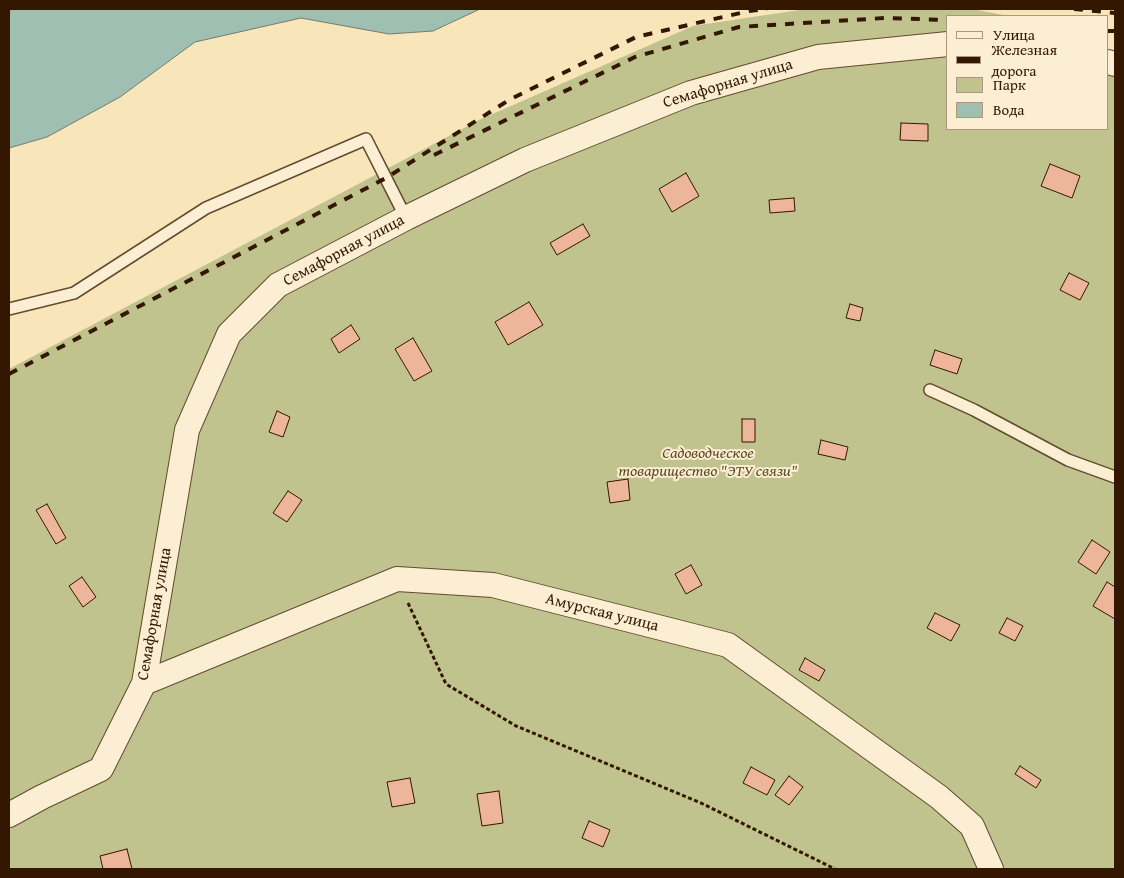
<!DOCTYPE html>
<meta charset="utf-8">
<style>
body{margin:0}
#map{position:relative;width:1124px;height:878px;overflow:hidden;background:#f9e5ba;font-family:"Gentium Book Plus",serif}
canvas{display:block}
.frame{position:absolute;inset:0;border:10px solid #331700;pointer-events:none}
.legend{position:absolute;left:946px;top:15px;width:162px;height:115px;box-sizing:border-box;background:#fbeed2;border:1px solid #ab987e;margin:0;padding:6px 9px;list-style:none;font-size:15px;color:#331700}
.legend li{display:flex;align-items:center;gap:10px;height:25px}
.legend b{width:25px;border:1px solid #ab987e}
</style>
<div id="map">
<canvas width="1124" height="878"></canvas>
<div class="frame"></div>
<ul class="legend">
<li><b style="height:6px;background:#fbeed2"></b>Улица</li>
<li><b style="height:6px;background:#331700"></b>Железная дорога</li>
<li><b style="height:14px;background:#c0c38d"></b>Парк</li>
<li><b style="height:14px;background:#9ebfb1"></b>Вода</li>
</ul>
</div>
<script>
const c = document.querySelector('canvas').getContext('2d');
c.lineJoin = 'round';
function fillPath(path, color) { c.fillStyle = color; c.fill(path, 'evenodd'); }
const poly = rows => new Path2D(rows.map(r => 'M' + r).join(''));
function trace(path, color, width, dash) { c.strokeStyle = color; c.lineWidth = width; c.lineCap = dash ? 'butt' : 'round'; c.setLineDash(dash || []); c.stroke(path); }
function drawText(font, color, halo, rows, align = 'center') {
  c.font = font + ' "Gentium Book Plus",serif'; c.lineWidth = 4; c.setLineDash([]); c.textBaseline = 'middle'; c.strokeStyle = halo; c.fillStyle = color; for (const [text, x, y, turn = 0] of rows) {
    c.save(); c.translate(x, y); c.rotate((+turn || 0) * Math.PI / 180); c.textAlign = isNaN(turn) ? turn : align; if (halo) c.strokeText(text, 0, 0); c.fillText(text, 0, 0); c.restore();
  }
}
const green = poly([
 [806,9,972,9,1009,16,948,16,948,129,1108,129,1108,55,1115,59,1115,869,9,869,9,369,479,120,693,26]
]);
const water = poly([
 [9,9,480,9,433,31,389,34,301,18,195,42,120,97,47,137,9,148,9,9]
]);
const building = poly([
 [901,123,928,124,928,141,900,140,901,123],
 [1050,164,1080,176,1072,198,1041,186,1050,164],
 [686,173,699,196,672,212,659,189,686,173],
 [794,198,795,211,770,213,769,200,794,198],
 [583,224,590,236,557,255,550,243,583,224],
 [1069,273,1089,283,1080,300,1060,290,1069,273],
 [529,302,543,325,508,345,495,322,529,302],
 [850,304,863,308,860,321,846,318,850,304],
 [351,325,360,339,339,353,331,339,351,325],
 [413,338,432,371,414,381,395,349,413,338],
 [935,350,962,359,957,374,930,365,935,350],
 [277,411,290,417,283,437,269,432,277,411],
 [742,419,755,419,755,442,742,442,742,419],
 [821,440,848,447,845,460,818,454,821,440],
 [628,479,630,500,610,503,607,482,628,479],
 [288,491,302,500,287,522,273,513,288,491],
 [47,504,66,538,56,544,36,510,47,504],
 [1092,540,1110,552,1096,574,1078,562,1092,540],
 [691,565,702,585,686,594,675,574,691,565],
 [82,577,96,597,83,607,69,586,82,577],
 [1107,582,1115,587,1115,619,1093,606,1107,582],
 [935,613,960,625,951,641,927,628,935,613],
 [1007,618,1023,626,1015,641,999,633,1007,618],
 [805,658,825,670,819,681,799,670,805,658],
 [1020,766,1041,780,1036,788,1015,774,1020,766],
 [751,767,775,780,767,795,743,783,751,767],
 [789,776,803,787,789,805,775,795,789,776],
 [410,778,415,803,392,807,387,782,410,778],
 [499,791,503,823,482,826,477,794,499,791],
 [589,821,610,830,603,847,582,838,589,821],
 [127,849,132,869,103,869,100,856,127,849]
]);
const path = poly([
 [408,603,446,684,516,726,701,803,835,869]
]);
const service = poly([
 [9,309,74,293,206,208,366,139,406,218],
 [930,390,974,410,1068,460,1115,477]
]);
const minor = poly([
 [1108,62,1115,64],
 [144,683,397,579,493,585,728,645,939,797,972,826,991,869],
 [9,815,42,797,101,769,144,683,187,430,229,334,278,285,406,218,525,160,691,93,818,57,948,44]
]);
const rail = poly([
 [1074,9,1115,13],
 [1108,31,1115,31],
 [434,155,635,57,739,27,885,18,948,20],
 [9,374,386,178,509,100,636,37,749,11,767,9]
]);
const streetNames = [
 ["Семафорная улица",728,84,-17],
 ["Семафорная улица",344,251,-28],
 ["Амурская улица",602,613,14],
 ["Семафорная улица",155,614,-80]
];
const parkNames = [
 ["Садоводческое",708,454],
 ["товарищество \"ЭТУ связи\"",708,472]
];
fillPath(green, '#c0c38d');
fillPath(water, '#9ebfb1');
trace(water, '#737c6a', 1);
fillPath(building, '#edb69a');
trace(building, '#331700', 1);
trace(service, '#644a2e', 14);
trace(minor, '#644a2e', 26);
trace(path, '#331700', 3, [4, 2.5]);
trace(service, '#fbeed2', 11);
trace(minor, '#fbeed2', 24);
trace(rail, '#331700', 4, [9, 9]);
drawText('16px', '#331700', '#fbeed2', streetNames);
drawText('italic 16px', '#5d4b2a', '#fbeed2', parkNames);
</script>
